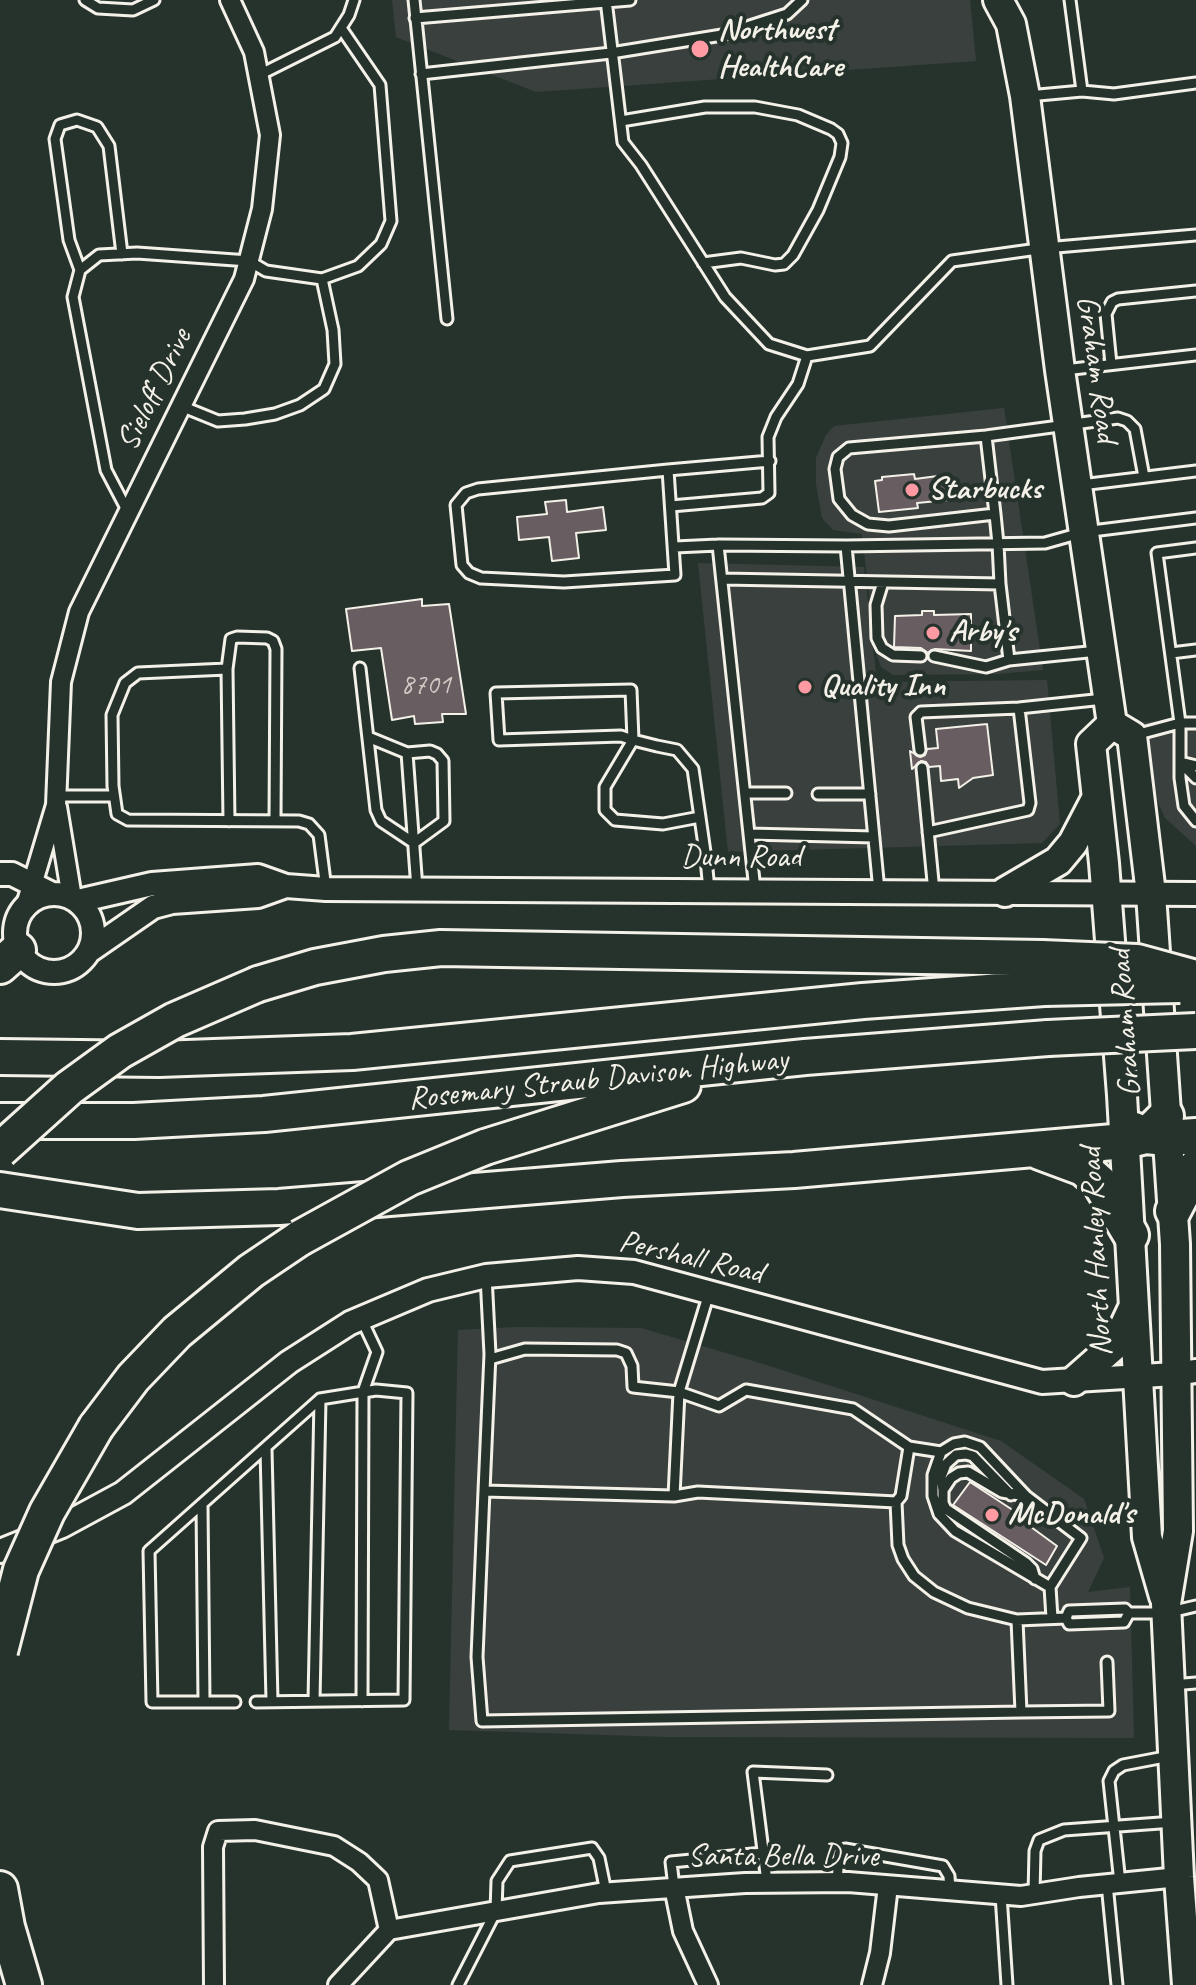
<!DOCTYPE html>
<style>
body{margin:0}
canvas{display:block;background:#26332d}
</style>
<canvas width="1196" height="1985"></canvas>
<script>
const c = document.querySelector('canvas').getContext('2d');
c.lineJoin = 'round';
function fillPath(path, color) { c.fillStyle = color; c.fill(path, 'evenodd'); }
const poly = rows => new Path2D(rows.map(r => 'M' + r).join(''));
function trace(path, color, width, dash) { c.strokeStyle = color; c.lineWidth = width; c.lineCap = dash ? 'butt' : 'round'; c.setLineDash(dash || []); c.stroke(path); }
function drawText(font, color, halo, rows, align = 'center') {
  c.font = font + ' Caveat,sans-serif'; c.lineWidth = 8; c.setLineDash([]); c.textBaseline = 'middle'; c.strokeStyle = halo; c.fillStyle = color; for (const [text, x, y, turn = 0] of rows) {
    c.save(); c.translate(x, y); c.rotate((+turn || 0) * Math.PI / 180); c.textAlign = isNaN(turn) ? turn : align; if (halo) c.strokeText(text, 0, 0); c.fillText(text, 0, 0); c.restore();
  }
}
const built = poly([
 [392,0,970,0,976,61,536,92,396,37],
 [1004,408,1043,670,997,674,893,675,881,667,876,653,862,534,833,530,822,518,816,484,816,458,826,435,834,426],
 [698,563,864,567,877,682,1047,680,1060,824,1042,843,728,852],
 [1196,721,1196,846,1165,818,1151,786,1142,722],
 [517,1327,641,1328,760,1363,1001,1441,1084,1499,1104,1558,1088,1592,1130,1587,1134,1738,669,1737,449,1730,458,1330]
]);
const building = poly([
 [914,474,915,479,945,475,948,500,917,503,918,508,879,512,875,481,882,480,882,477,914,474],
 [566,500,567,512,603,507,606,530,576,533,579,558,552,561,549,537,519,540,517,517,547,514,545,502,566,500],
 [422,599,422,606,449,604,466,714,442,714,443,722,415,724,414,716,392,720,381,648,352,651,346,609,422,599],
 [922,611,934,611,934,615,971,614,971,651,935,649,928,653,921,648,894,647,895,616,922,615,922,611],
 [987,724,993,775,973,778,959,788,958,779,941,781,940,766,929,767,926,762,921,761,912,769,910,751,920,757,925,755,927,749,938,748,936,729,987,724],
 [970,1482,1034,1524,1031,1527,1057,1546,1046,1565,953,1505,970,1482]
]);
const service = poly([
 [85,0,98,8,133,10,154,0],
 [414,0,447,319],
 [606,0,623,142,641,165,725,297,769,344,807,356],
 [415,18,630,0],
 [421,74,611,53,722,35,787,14,802,0],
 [259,75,335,37,349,15,354,0],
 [1082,91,1114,94,1196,83],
 [1028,96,1082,91,1070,0],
 [621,121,705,107,755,107,798,115,831,129,838,134,842,143,840,157,818,210,793,255,784,264,775,265,741,258,703,263],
 [80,270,69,240,55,139,60,125,77,120,97,127,109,146,122,254],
 [1111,364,1106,314,1112,302,1118,299,1196,291],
 [1064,370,1196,355],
 [181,406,218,421,245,419,275,414,300,405,324,389,335,364,333,330,322,279],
 [986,436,1118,418,1127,421,1135,429,1144,477],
 [668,470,675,575,564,582,481,578,469,573,462,565,456,505,466,493,478,489,668,470,770,461],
 [1081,485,1196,471],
 [671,506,762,498,769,493,768,437,776,417,798,384,807,356,870,346,952,261,1045,248,1196,235],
 [128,512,106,470,73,297,80,270,99,255,137,253,249,261,266,271,322,279,358,266,381,244,391,221,380,85,341,28],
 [995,514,889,526,868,524,852,515,839,499,835,469,838,457,849,448,986,436,995,514,998,544,1000,584,1009,660,1098,651],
 [675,547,718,545],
 [1196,548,1157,553,1180,723,1180,778,1184,806,1196,821],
 [722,579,1000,584],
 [883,582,876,605,877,638,882,648,893,655,921,656],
 [1171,653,1196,650],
 [934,656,986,667,1009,660],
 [360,668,376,810,381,821,414,843],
 [227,669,229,821],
 [1019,708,1104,699],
 [1135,735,1180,723,1196,723],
 [368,737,407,753,430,751,437,754,443,761,444,821,414,843],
 [920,750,916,717,921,712,1019,708,1030,803,1028,810,928,832],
 [407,753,417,889],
 [1180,762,1196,778],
 [1180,762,1196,766],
 [922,768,934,892],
 [745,793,786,793],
 [818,794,870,794],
 [56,796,114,796],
 [700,817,663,824,615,820,605,810,605,787,633,740,631,690,496,693,499,740,621,736,633,740,657,746,677,750,693,769,706,859,709,890],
 [275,820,276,649,273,641,267,638,237,637,231,639,227,669,138,673,125,683,112,715,113,786,117,814,128,820,299,821,309,824,319,835,326,889],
 [749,834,874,837],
 [755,890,718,545,846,546],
 [879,891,846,546,1045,543,1084,532,1196,518],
 [486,1276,490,1354,484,1491,674,1496,679,1392,633,1387,632,1366,626,1353,617,1350,525,1349,490,1359],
 [709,1293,679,1392,719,1406,746,1390,853,1409,909,1447,941,1452],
 [361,1318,377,1352,363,1392,362,1701],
 [266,1449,272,1701],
 [943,1490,941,1477,946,1464,956,1455,966,1454,973,1456,1011,1495],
 [484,1491,477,1657,482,1721,1021,1712],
 [674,1496,698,1492,896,1502,901,1496,909,1447],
 [1026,1496,1002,1492,968,1472,959,1473,951,1478,943,1490,943,1503,946,1509,1026,1563,1032,1569,1035,1579],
 [896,1502,898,1545,903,1559,914,1576,934,1592,968,1608,1017,1620,1066,1618,1069,1624,1124,1622,1129,1613],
 [202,1505,204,1701],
 [1050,1587,955,1531,939,1514,933,1496,933,1475,941,1452,954,1444,965,1442,980,1447,1026,1496,1081,1538,1050,1587,1052,1618],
 [1066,1618,1069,1611,1125,1609,1129,1613,1166,1613,1196,1606],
 [1017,1620,1021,1712,1109,1711,1107,1662],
 [1172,1685,1196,1683],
 [314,1701,320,1399],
 [235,1702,152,1702,149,1551,320,1399,376,1390,407,1393,404,1700,256,1702],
 [767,1882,753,1772,827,1775],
 [837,1883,839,1854,845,1849,943,1866,949,1876,950,1891],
 [1120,1883,1109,1781,1114,1771,1123,1765,1170,1756],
 [1107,1884,1117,1985],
 [674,1887,671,1862,763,1853],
 [1034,1894,1035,1851,1039,1840,1064,1830,1174,1822],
 [1001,1895,1007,1985],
 [458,1985,496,1911,497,1881,510,1861,592,1848,599,1858,606,1892]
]);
const minor = poly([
 [57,807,72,898],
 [26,905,56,805,61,682,79,612,244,279,262,209,270,135,254,52,230,0],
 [674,1887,683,1931,708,1985],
 [389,1930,599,1893,745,1883,848,1882,1021,1896,1079,1887,1179,1877],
 [214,1985,213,1847,218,1831,255,1830,334,1846,359,1862,378,1880,389,1930],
 [338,1985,389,1930],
 [872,1985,880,1953,888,1886]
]);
const tertiary = poly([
 [0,874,12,874,50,893],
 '15 933a39 39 0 1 1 78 0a39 39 0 1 1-78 0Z',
 [78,901,152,884,258,876,286,886,326,889,1196,894],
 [88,952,153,907,172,902,258,896,286,886],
 [0,1551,62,1526,123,1493,289,1362,350,1323,428,1290,486,1276,578,1268,634,1272,1042,1382,1175,1374,1196,1371]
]);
const primary = poly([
 [998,0,1011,24,1025,96,1060,370,1112,724,1132,736,1151,894,1175,1244,1178,1531,1166,1604,1179,1877,1187,1985],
 [1112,724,1091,744,1104,863,1122,1095,1147,1537,1164,1596],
 [1005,892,1058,861,1073,843,1096,799],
 [1074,1381,1116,1344,1133,1308]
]);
const motorway = poly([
 [0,966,18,950],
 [258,984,315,967,384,954,441,948,1042,958],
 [0,1057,159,1059,352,1052,863,1001,1044,988],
 [0,1121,134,1121,264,1114,805,1057,1048,1038],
 [1134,1130,1146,1136,1167,1138,1196,1136],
 [485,1147,683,1085],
 [1040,1152,1083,1168,1100,1183,1131,1235],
 [0,1190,138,1211,279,1207,622,1179,794,1170,1125,1141,1146,1136,1166,1116],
 [1173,1211,1196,1167],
 [96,1427,133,1378,177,1332,251,1271,300,1238],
 [0,1889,7,1927,24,1985]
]);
const motorwayBridge = poly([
 [1042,958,1137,962,1196,978],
 [1044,988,1180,985],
 [1048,1038,1196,1031],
 [0,1150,69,1088,120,1051,175,1020,258,984],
 [300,1238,409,1178,485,1147],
 [0,1651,21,1570,47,1512,96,1427]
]);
const markers = [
 [700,49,10,"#ff9aa2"],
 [912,490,8,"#ff9aa2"],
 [933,633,8,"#ff9aa2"],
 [805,687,8,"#ff9aa2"],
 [992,1515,8,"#ff9aa2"]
];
const numberNames = [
 ["8701",426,686]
];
const poiNames = [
 ["Northwest",718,31],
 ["HealthCare",718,68],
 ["Starbucks",928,490],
 ["Arby's",949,633],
 ["Quality Inn",821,687],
 ["McDonald's",1008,1515]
];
const streetNames = [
 ["Graham Road",1096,369,82],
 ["Sieloff Drive",155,390,-64],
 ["Dunn Road",741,858],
 ["Graham Road",1126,1023,-94],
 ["Rosemary Straub Davison Highway",598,1080,-6],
 ["North Hanley Road",1097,1252,-93],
 ["Pershall Road",691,1258,13],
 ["Santa Bella Drive",783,1857]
];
fillPath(built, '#3a403d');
fillPath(building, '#685d61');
trace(building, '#f4f1e8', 2);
trace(service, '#f4f1e8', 15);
trace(minor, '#f4f1e8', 24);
trace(tertiary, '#f4f1e8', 28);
trace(primary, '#f4f1e8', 34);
trace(motorway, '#f4f1e8', 40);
trace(service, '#26332d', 9);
trace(minor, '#26332d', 18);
trace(tertiary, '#26332d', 22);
trace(primary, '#26332d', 28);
trace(motorway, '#26332d', 34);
trace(motorwayBridge, '#f4f1e8', 40, []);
trace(motorwayBridge, '#26332d', 34);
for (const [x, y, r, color] of markers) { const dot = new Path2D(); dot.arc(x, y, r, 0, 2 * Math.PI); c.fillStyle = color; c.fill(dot); trace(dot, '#26332d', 3); }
drawText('28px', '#d1ccc6', null, numberNames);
drawText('bold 32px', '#f4f1e8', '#26332d', poiNames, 'left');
drawText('32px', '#f4f1e8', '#26332d', streetNames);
</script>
